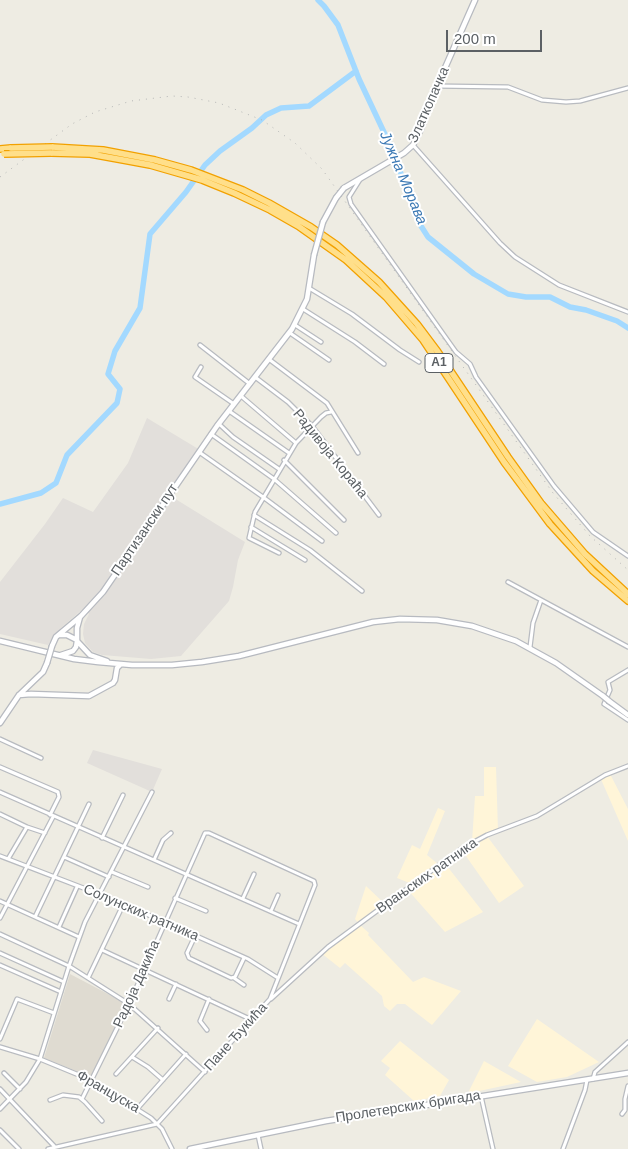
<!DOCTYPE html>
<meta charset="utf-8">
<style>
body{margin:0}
#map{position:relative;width:628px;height:1149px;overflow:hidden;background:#eeece3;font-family:Arial,sans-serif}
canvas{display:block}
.scale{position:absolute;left:446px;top:30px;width:96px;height:22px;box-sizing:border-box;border:2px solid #5b6064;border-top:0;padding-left:6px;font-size:15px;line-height:18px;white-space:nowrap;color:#5b6064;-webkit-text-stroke:4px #fff;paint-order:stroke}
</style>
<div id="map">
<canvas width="628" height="1149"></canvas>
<div class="scale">200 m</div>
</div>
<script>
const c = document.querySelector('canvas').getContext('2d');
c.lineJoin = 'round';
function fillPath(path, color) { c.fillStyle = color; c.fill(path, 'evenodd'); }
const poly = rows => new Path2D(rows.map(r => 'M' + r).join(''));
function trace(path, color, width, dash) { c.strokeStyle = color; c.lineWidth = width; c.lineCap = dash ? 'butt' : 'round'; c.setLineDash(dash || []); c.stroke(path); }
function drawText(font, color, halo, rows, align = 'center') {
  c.font = font + ' Arial,sans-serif'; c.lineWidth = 4; c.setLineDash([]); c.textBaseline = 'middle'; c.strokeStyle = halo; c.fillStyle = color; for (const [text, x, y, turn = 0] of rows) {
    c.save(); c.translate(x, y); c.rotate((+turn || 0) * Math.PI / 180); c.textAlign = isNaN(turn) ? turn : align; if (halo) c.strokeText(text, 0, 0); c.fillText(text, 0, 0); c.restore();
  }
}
const commercial = poly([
 [484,767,496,767,498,831,487,836,524,886,499,903,461,849,472,842,475,796,484,796],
 [609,772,628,809,628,841,600,777],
 [438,808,445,811,427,855,438,864,443,861,483,912,445,932,407,889,412,884,397,878,412,845,420,849],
 [366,886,385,904,360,925,369,933,368,935,413,982,424,977,461,991,432,1025,405,1004,397,1004,390,1011,384,1006,382,996,345,963,340,968,321,953,359,924,355,919],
 [537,1019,599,1062,567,1077,537,1082,508,1066],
 [400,1041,449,1080,440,1096,414,1101,385,1075,390,1068,381,1061],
 [484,1061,521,1082,470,1093,469,1091]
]);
const industrial = poly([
 [147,418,200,450,169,495,245,542,238,560,233,587,229,601,181,656,151,659,102,655,93,652,85,643,83,634,84,624,89,614,84,608,62,627,53,637,48,645,0,634,0,582,45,524,63,498,93,512,128,463],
 [93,750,162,769,152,792,87,763]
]);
const education = poly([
 [70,974,127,1004,91,1077,44,1058]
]);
const river = poly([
 [318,0,324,6,338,25,359,79,390,145,421,226,428,237,474,274,508,294,526,297,550,297,570,307,586,310,617,321,628,328],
 [0,504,41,493,56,483,67,455,117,403,120,389,108,374,115,351,140,308,150,234,186,192,205,165,220,151,252,128,266,115,281,108,309,106,356,71]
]);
const street = poly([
 [437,86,508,87,542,100,566,102,580,101,628,88],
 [413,145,500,243,515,257,559,285,628,312],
 [361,178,349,197,351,204,456,352,470,364,476,377,554,486,593,532,628,556],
 [309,288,352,314,400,350,419,362],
 [303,309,355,342,384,364],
 [295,325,321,342],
 [290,333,329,360],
 [200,345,250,384],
 [270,360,327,403,358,453],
 [201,367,195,377,234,404],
 [255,377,288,402,312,426,379,515],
 [241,396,296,443],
 [229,411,289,453],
 [219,424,233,437,279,469],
 [211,434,274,479,336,533],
 [199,452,263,497,322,541],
 [284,460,344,520],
 [254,515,310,550,362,591],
 [251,527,305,560],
 [279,553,249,538,255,512,296,443,321,417,326,413,331,412],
 [508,582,628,647],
 [530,647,533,623,541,600],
 [628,670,608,682,610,690,604,704,628,720],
 [0,739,41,758],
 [0,767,58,792,59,797,50,815],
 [0,792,299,924],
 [0,814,27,827,45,833],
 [102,838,123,795],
 [0,856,99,894,165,922,248,959,278,978],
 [64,857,109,877],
 [8,859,27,827],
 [154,860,163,840,171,833],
 [112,872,148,887],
 [175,898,206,911],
 [243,898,254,874],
 [0,901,79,937],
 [271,911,278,895],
 [35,917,89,804],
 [0,918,53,817],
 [59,927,77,887],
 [0,934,69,966,129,1004,205,1072],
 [195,936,187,953,189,958,231,978,235,977,244,958],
 [102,950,252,1020],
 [0,953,64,982],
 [0,965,61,992],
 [88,978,123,905],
 [234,978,244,985],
 [169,999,176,984],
 [271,999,328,947,461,849,487,835,537,816,605,775,628,766],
 [207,1030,200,1021,209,999],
 [0,1039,17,999,54,1013],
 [0,1047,40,1059,91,1080,151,1118,162,1129,172,1149],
 [132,1057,148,1067,163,1080],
 [4,1073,20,1089],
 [116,1074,158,1028],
 [593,1079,595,1072,628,1042],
 [0,1089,55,1147],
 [481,1096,493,1149],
 [50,1100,63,1095,79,1097,85,1102,102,1121],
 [0,1109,26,1082,40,1059,69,966,85,922,152,792],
 [137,1109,186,1054],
 [622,1114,625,1110,625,1099,628,1086],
 [0,1130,19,1149],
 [258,1135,261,1149],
 [48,1149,157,1124,270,999,315,885,314,881,209,833,205,833,129,1004,82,1099],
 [563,1149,585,1090,587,1080]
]);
const secondary = poly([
 [344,188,404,153,413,145,421,129,437,86,475,0],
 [323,222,336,198],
 [80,617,77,628,77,641,90,655,107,661],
 [59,635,67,635,77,640],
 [0,641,74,659,98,662,132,665,172,665,202,662,239,656,373,622,400,619,437,620,472,626,516,641,556,663,603,696],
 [52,646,56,637,81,616,103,592,217,426,292,329,307,299,314,255],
 [61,655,73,651,76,647,77,641],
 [19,695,31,694,89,696,113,683,115,680,117,668,120,665],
 [609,701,628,715],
 [0,723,19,695,43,672,47,663],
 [190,1149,326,1121,628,1073]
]);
const highway = poly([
 [52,147,103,150,155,160,191,170,243,190,269,203,311,227,337,245,379,282,417,324,438,352,508,457,541,503,585,554,628,594],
 [0,149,11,148],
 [51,153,90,154,123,160,150,165,202,180,234,193,270,210,298,226,346,260,386,297,423,340,504,462,550,524,593,571,628,601]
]);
const rail = poly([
 [0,177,72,124,95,112,131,101,172,96,188,97,219,103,262,120,295,143,322,169,553,493,590,536,628,570]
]);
const secondaryBridge = poly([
 [336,198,344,188],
 [314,255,323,222],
 [47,663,52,646],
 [603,696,609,701]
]);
const highwayBridge = poly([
 [11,148,52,147],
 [4,154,51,153]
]);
const shields = [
 [439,363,28]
];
const shieldNames = [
 ["A1",439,363]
];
const streetNames = [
 ["Златкопачка",429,105,-66],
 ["Радивоја Кораћа",330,454,51],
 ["Партизански пут",145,530,-56],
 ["Врањских ратника",427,876,-35],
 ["Солунских ратника",141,913,23],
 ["Радоја Дакића",137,984,-66],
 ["Пане Ђукића",236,1037,-48],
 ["Француска",108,1092,30],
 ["Пролетерских бригада",408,1107,-9]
];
const waterNames = [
 ["Јужна Морава",403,178,67]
];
fillPath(commercial, '#fff5d8');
fillPath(industrial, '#e2dfdb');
fillPath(education, '#dfdbd1');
trace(river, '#a3d9ff', 5.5);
trace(street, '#b8bbc0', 5.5);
trace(secondary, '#b7bac0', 7);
trace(highway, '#f2a100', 8);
trace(street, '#fff', 3);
trace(secondary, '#fff', 4.5);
trace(highway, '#ffdf8a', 5.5);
trace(rail, '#b4b5b5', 1, [1, 6]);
trace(secondaryBridge, '#b7bac0', 7, []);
trace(highwayBridge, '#f2a100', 8, []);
trace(secondaryBridge, '#fff', 4.5);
trace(highwayBridge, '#ffdf8a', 5.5);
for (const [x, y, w] of shields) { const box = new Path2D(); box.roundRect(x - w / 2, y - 9.5, w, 19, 4); c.fillStyle = '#fff'; c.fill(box); trace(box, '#5b6064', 1); }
drawText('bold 12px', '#5b6064', null, shieldNames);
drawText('14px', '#5b6064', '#fff', streetNames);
drawText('italic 15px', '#3c79b4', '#fff', waterNames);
</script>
